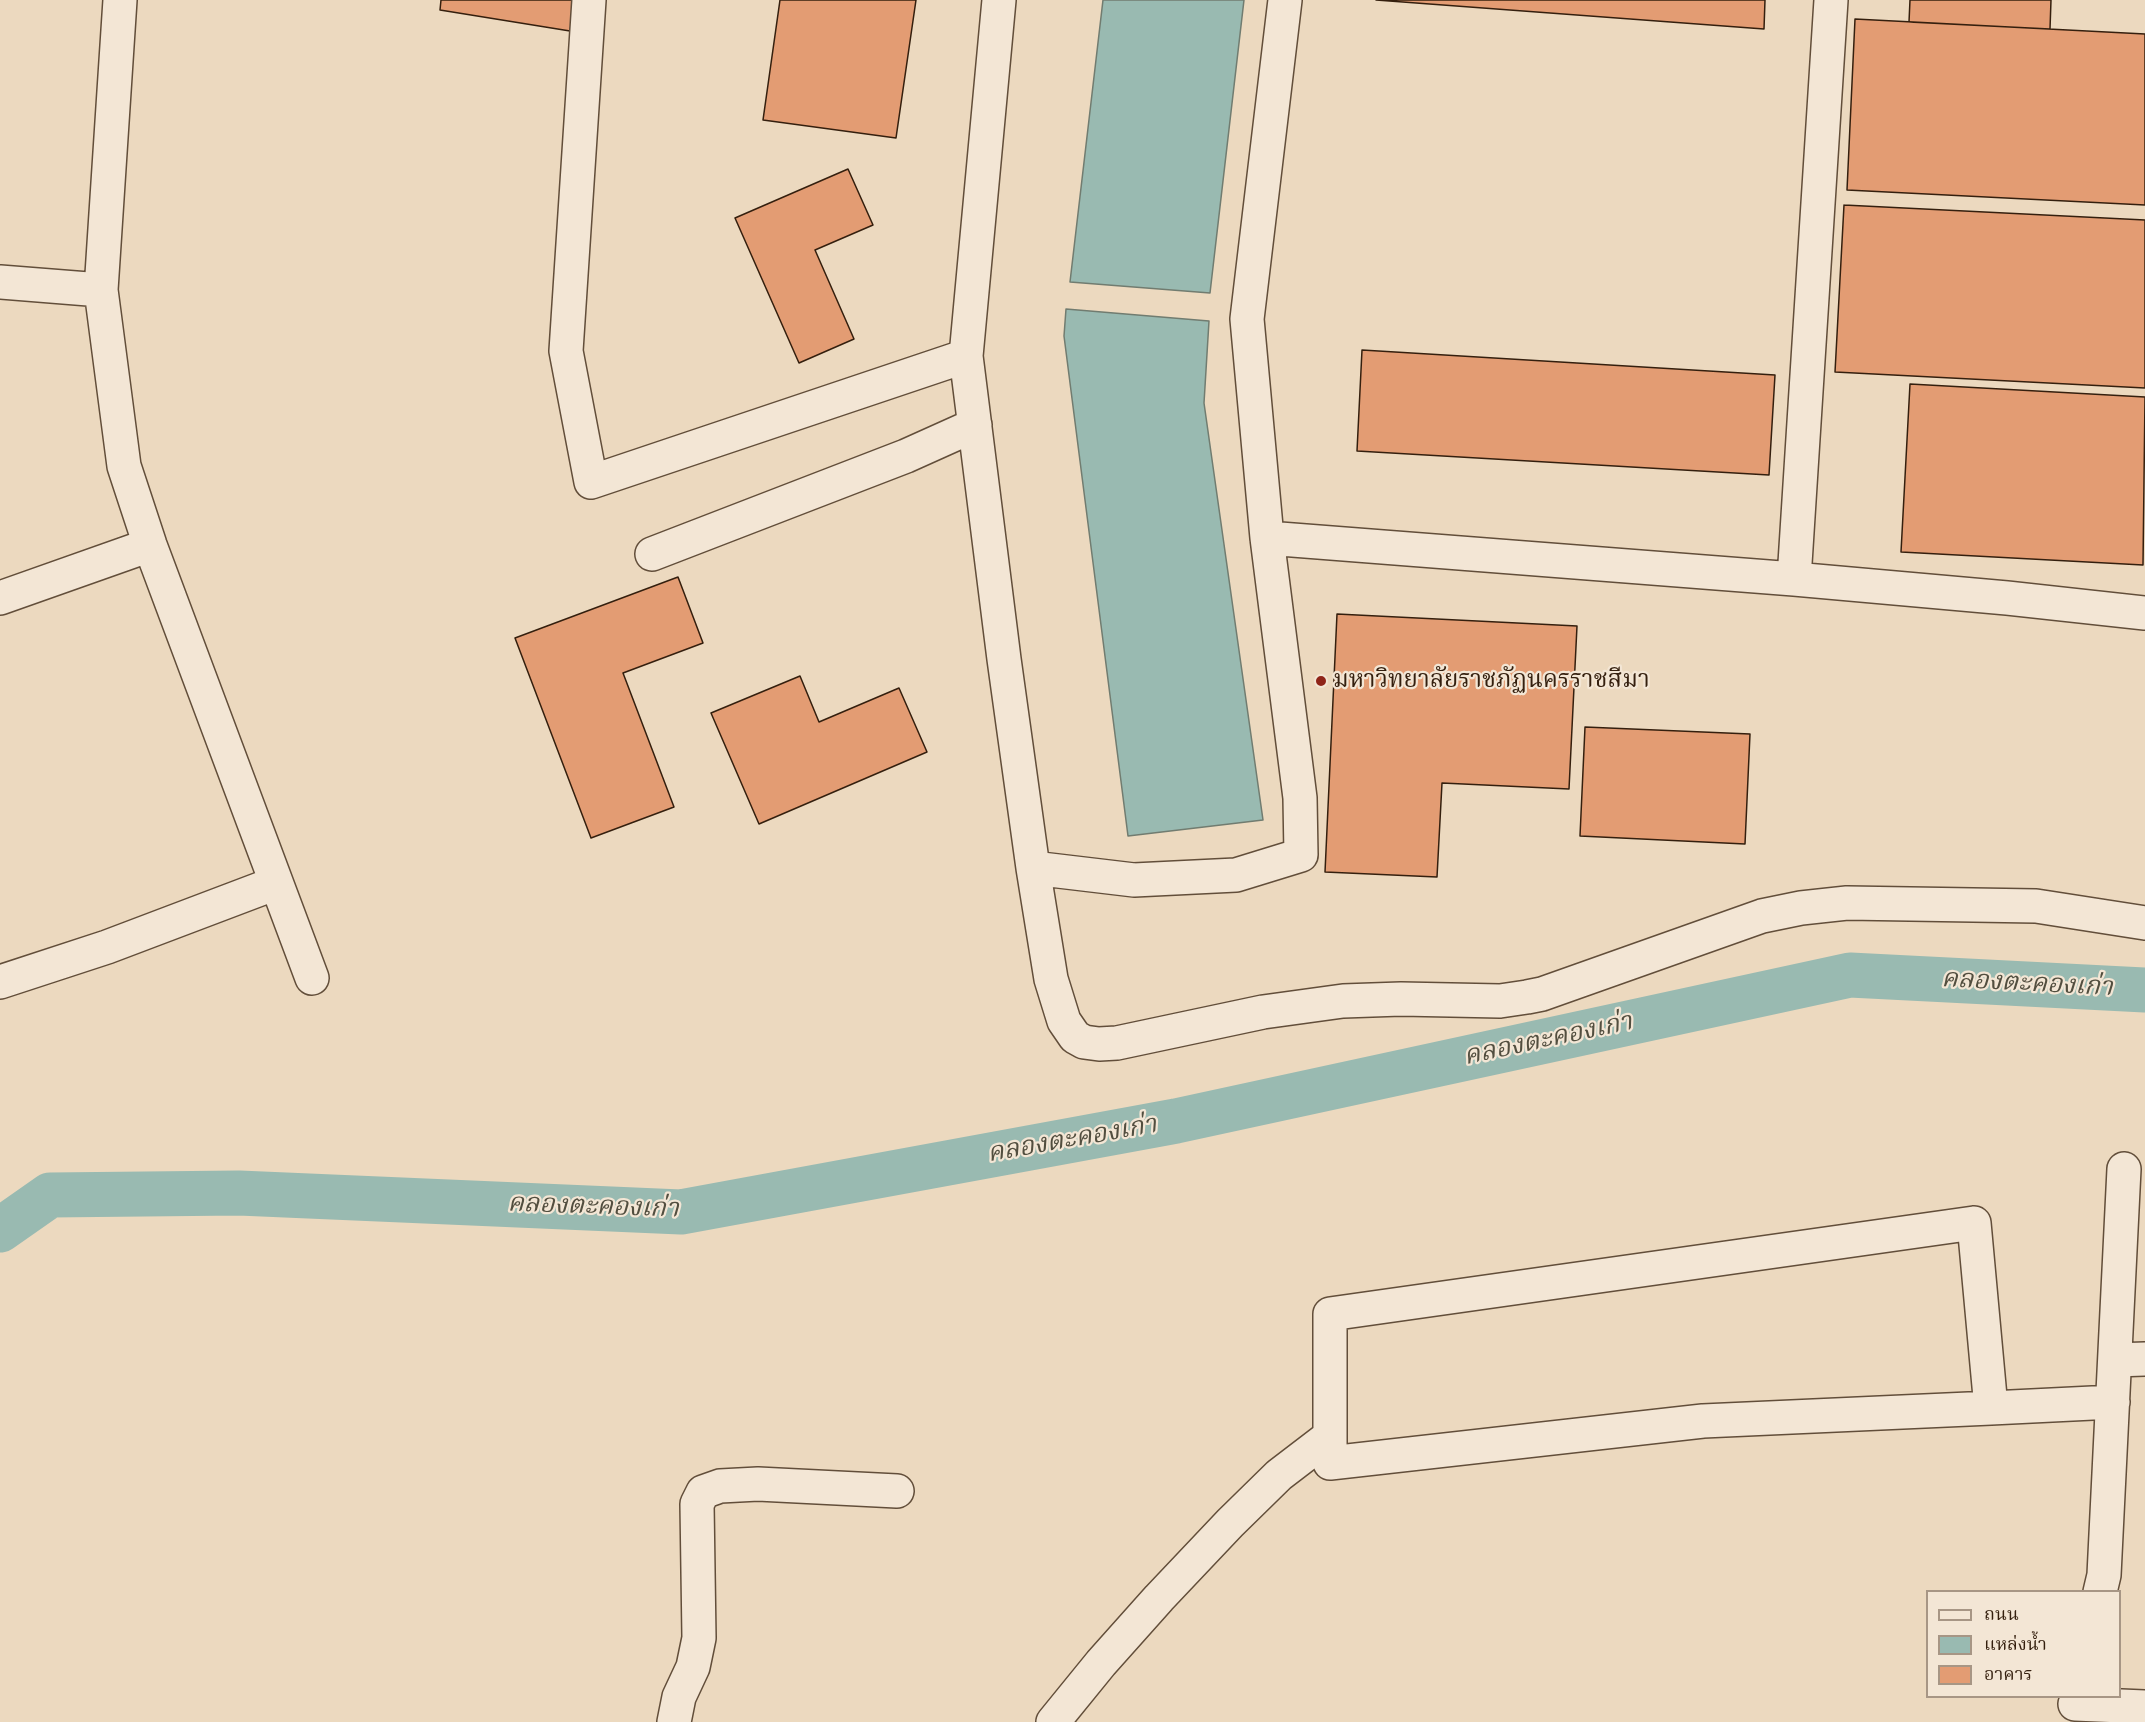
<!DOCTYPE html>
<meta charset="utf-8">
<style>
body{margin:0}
#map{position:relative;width:2145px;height:1722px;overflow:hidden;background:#ecd9bf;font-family:"Gentium Book Plus","Noto Serif Thai",serif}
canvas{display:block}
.legend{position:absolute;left:1926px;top:1590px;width:195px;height:108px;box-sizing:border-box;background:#f3e6d5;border:2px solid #a79685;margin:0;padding:8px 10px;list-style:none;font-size:18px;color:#341f0e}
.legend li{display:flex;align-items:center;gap:12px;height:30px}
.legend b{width:30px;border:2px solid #a79685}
</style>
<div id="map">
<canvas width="2145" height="1722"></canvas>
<ul class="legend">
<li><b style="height:8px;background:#f3e6d5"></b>ถนน</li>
<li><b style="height:16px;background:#99bab1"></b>แหล่งน้ำ</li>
<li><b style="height:16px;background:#e39c73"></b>อาคาร</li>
</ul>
</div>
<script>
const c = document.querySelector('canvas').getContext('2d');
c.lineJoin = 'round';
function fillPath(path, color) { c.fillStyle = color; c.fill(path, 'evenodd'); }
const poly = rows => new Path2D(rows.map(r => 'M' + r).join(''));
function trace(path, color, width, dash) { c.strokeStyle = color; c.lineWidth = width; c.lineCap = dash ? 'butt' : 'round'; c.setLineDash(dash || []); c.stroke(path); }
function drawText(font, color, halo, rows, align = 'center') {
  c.font = font + ' "Gentium Book Plus","Noto Serif Thai",serif'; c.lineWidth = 4.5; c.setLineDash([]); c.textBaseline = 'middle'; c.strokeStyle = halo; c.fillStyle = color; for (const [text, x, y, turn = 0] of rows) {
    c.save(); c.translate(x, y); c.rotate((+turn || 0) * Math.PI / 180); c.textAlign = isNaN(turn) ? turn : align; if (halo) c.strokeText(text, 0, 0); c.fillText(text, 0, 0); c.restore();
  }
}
const water = poly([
 [1103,0,1244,0,1210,293,1070,282,1103,0],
 [1066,309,1209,321,1204,403,1263,820,1128,836,1064,336,1066,309]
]);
const canal = poly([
 [0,1230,50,1195,239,1193,681,1212,1176,1121,1850,975,2145,990]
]);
const building = poly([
 [441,0,575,0,570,31,440,10,441,0],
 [780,0,916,0,896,138,763,120,780,0],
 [1376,0,1765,0,1764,29,1376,0],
 [1910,0,2051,0,2050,29,1909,22,1910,0],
 [1855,19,2145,34,2145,205,1847,190,1855,19],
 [848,169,873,225,815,250,854,339,799,363,735,218,848,169],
 [1844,205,2145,220,2145,388,1835,372,1844,205],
 [1362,350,1775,375,1769,475,1357,451,1362,350],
 [1910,384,2145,397,2143,565,1901,552,1910,384],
 [678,577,703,643,623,673,674,807,591,838,515,638,678,577],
 [1337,614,1577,626,1569,789,1442,783,1437,877,1325,872,1337,614],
 [800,676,819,722,899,688,927,752,759,824,711,713,800,676],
 [1585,727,1750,734,1745,844,1580,836,1585,727]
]);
const minor = poly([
 [589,0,566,351,591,482,966,356],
 [999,0,966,356,1004,659,1033,868,1134,880,1236,875,1301,855,1300,798,1267,538,1247,319,1285,0],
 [0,282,101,290,120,0],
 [101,290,124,466,150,545,312,978],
 [1267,538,1794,579,2007,598,2145,613],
 [652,554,906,456,975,425],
 [1794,579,1831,0],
 [0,598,150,545],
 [1033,868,1051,979,1064,1021,1075,1037,1084,1042,1099,1044,1117,1043,1263,1012,1343,1001,1401,999,1500,1001,1527,997,1542,994,1762,916,1801,908,1847,903,2036,906,2145,923],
 [0,982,107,947,276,883],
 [2115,1360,2145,1359],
 [1991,1408,1974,1223,1330,1314,1330,1463,1703,1421,1991,1408,2113,1402],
 [2100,1592,2104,1575,2124,1169],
 [2075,1704,2145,1707],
 [674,1722,679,1697,693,1667,699,1638,697,1504,703,1492,720,1486,758,1484,897,1491],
 [1053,1722,1101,1663,1159,1598,1230,1523,1279,1475,1330,1436]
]);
const markers = [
 [1321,681,6,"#8f2418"]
];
const poiNames = [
 ["มหาวิทยาลัยราชภัฏนครราชสีมา",1333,681]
];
const waterNames = [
 ["คลองตะคองเก่า",2027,984,3],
 ["คลองตะคองเก่า",1548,1040,-12],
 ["คลองตะคองเก่า",1072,1140,-10],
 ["คลองตะคองเก่า",593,1207,2]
];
fillPath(water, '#99bab1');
trace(water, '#717c70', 1.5);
trace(canal, '#99bab1', 45);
fillPath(building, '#e39c73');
trace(building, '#341f0e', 1.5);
trace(minor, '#624e3a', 36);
trace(minor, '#f3e6d5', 33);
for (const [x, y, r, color] of markers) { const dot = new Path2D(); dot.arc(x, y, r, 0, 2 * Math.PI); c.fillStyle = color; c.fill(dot); trace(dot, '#f3e6d5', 2); }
drawText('24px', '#341f0e', '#f3e6d5', poiNames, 'left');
drawText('italic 26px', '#524e3f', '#f3e6d5', waterNames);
</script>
